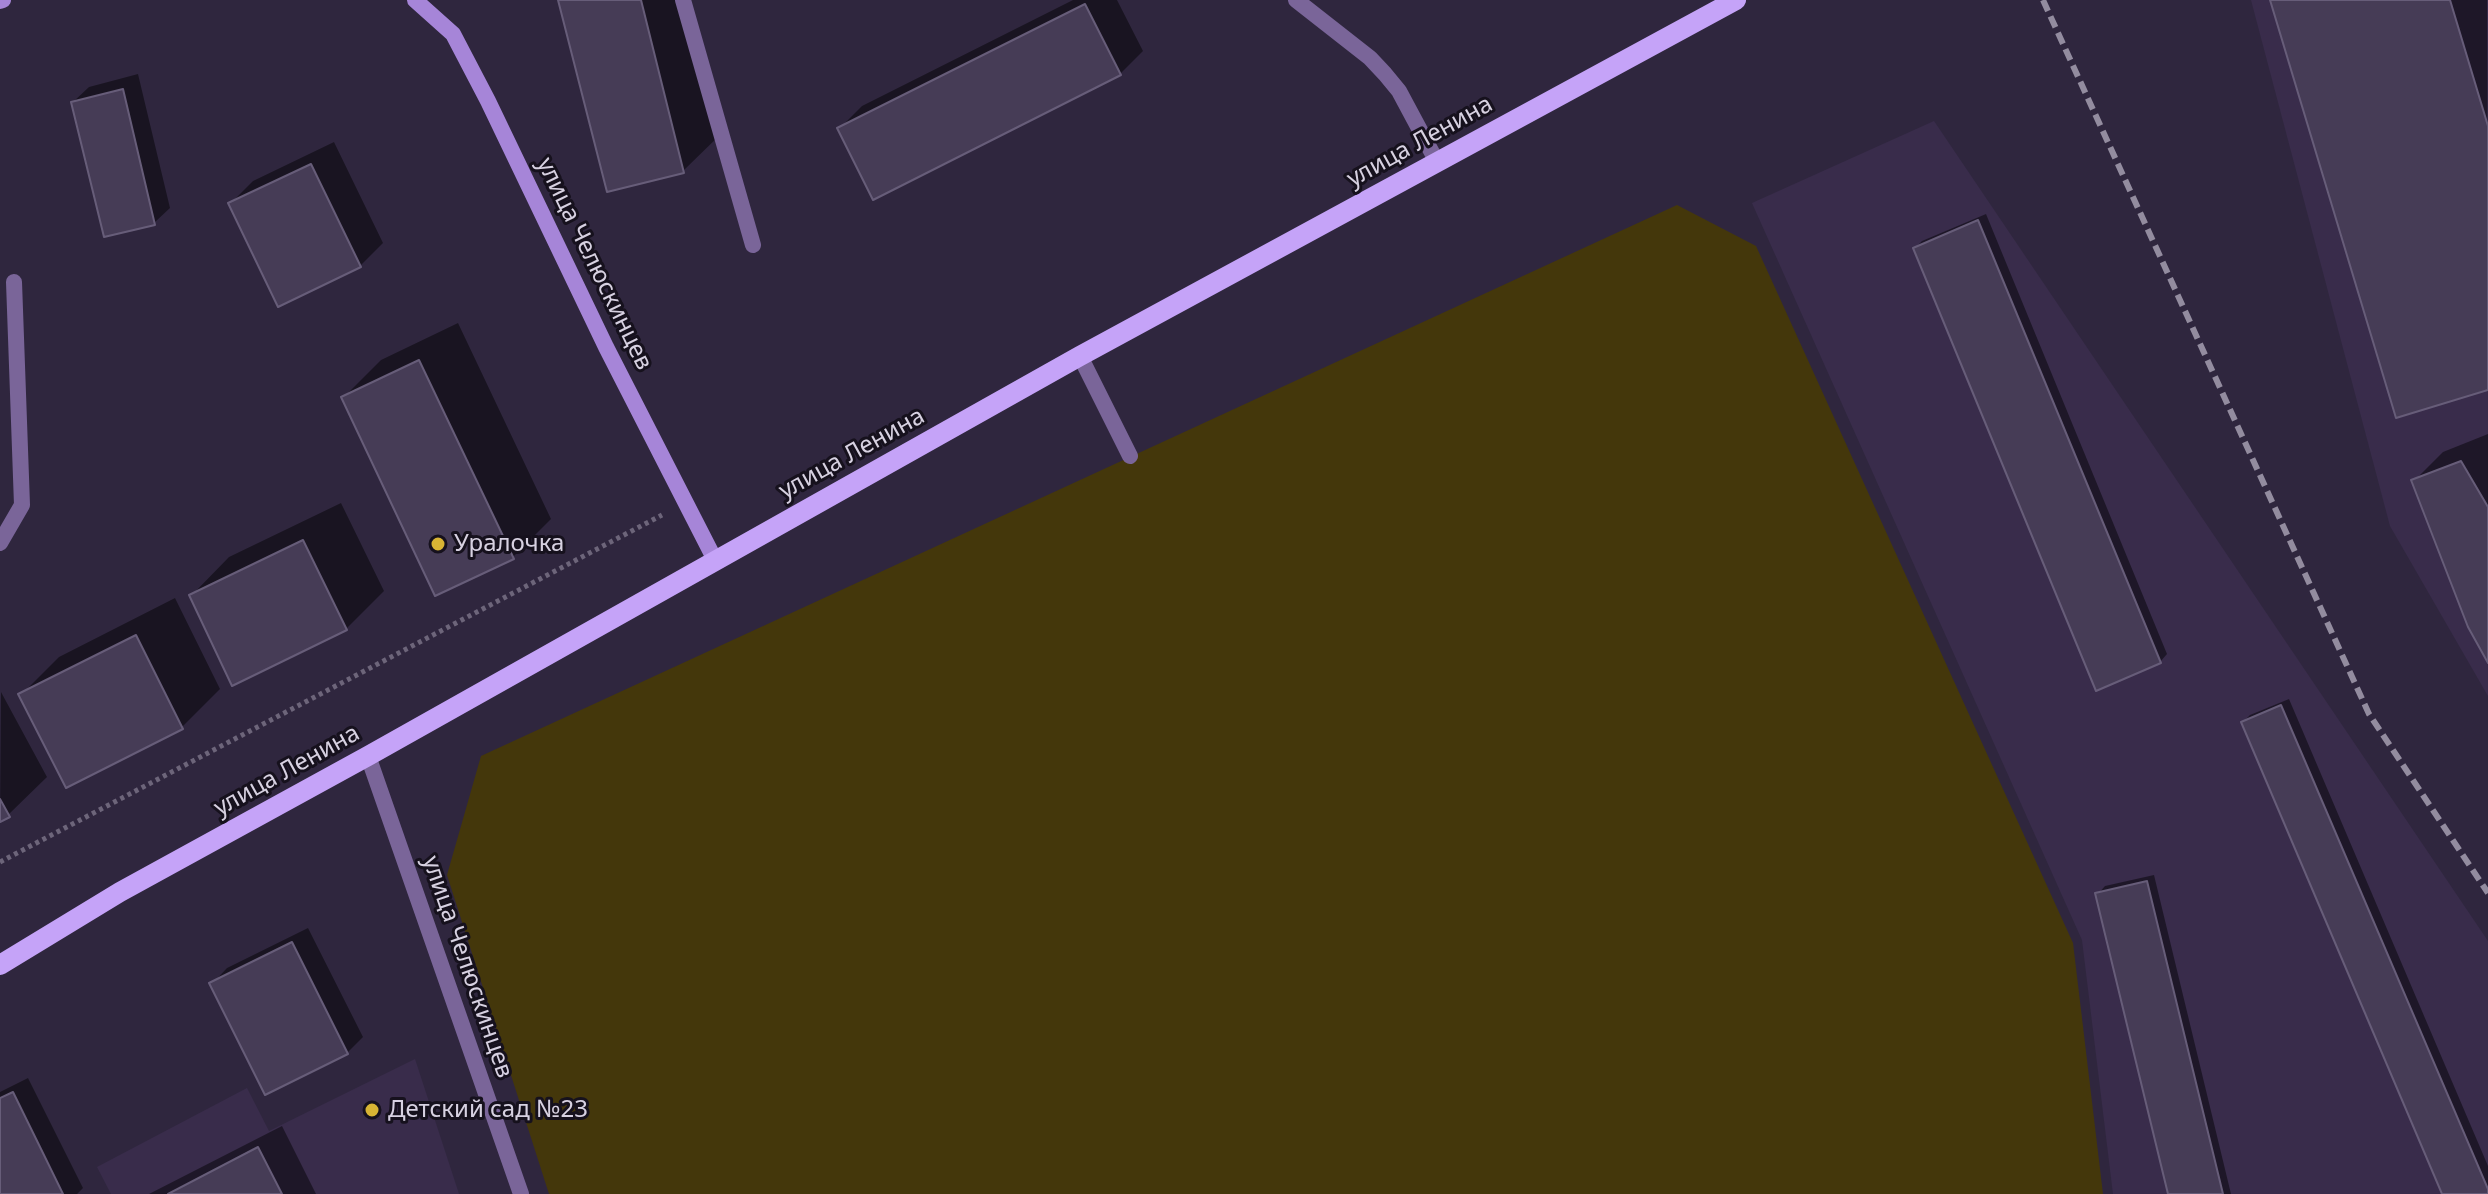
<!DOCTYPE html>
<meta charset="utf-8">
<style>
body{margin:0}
canvas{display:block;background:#2f263e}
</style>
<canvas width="2488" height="1194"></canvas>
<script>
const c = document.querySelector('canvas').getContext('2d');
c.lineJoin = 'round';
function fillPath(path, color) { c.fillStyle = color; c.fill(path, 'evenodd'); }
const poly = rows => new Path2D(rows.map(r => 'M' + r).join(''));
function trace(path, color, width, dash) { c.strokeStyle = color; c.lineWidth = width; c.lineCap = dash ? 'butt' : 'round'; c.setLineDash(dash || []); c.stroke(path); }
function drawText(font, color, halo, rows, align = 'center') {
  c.font = font + ' "Noto Sans",sans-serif'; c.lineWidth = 6; c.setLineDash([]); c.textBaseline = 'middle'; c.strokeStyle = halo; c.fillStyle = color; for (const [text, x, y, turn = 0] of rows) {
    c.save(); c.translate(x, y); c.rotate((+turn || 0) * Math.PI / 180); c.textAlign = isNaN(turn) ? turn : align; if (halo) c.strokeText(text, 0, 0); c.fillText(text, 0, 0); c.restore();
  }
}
const built = poly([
 [2251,0,2488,0,2488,696,2390,526],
 [1934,121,2488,941,2488,1194,2113,1194,2082,940,1752,203],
 [415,1059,459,1194,111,1194,97,1167,247,1088,269,1131]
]);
const green = poly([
 [1677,205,1756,246,2073,943,2103,1194,549,1194,447,875,481,756]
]);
const shadow = poly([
 [561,0,688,0,722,133,683,171],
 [1073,0,1117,0,1143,51,1120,74,839,129,862,106],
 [2272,0,2487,0,2488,388],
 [138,74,170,208,154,223,73,102,89,87],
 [334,142,383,243,360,266,230,204,253,181],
 [1986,214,2167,654,2160,662,1915,248,1922,241],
 [458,323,551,519,513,557,343,398,381,360],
 [2488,434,2488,659,2414,481,2443,452],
 [341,503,384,591,346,629,191,596,229,557],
 [175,598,220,689,182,727,21,695,59,657],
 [1,692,47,777,8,815,0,820],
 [2289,699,2488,1166,2488,1194,2444,1194,2243,722,2250,715],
 [2154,875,2231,1194,2170,1194,2098,894,2105,886],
 [308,928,363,1037,347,1053,212,984,227,968],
 [28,1078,83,1188,77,1194,0,1194,0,1092],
 [282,1126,316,1194,149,1194]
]);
const building = poly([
 [558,0,641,0,684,173,607,192,558,0],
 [2270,0,2450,0,2488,126,2488,390,2396,418,2270,0],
 [1085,4,1121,75,873,200,837,128,1085,4],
 [123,89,155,225,104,237,71,102,123,89],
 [311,164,361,267,278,307,228,203,311,164],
 [1978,220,2161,663,2096,691,1913,248,1978,220],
 [419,360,514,559,435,596,341,397,419,360],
 [2461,461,2488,507,2488,663,2468,627,2411,480,2461,461],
 [303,540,347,630,232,686,189,595,303,540],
 [136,635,183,729,66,788,18,694,136,635],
 [2281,705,2488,1189,2488,1194,2442,1194,2241,722,2281,705],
 [0,799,10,817,0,822,0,799],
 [2147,881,2223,1194,2168,1194,2095,893,2147,881],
 [292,942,348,1054,265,1095,209,983,292,942],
 [13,1092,41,1149,63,1194,0,1194,0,1098,13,1092],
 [258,1147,282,1194,168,1194,258,1147]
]);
const path = poly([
 [0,862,662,515]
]);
const service = poly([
 [683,0,753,245],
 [1296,0,1370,58,1385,74,1399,91,1437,162],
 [1080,356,1130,456],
 [0,543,22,505,14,282]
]);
const tertiary = poly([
 [368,756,521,1194]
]);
const secondary = poly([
 [415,0,453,34,488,101,606,347,715,560],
 [0,1,3,0]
]);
const primary = poly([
 [0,965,120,892,368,756,1080,356,1736,0]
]);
const rail = poly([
 [2043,0,2369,714,2488,893]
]);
const markers = [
 [438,544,8,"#d8b434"],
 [372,1110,8,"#d8b434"]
];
const streetNames = [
 ["улица Ленина",1420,142,-29],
 ["улица Челюскинцев",594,264,64],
 ["улица Ленина",852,454,-29],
 ["улица Ленина",287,771,-29],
 ["улица Челюскинцев",467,967,71]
];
const poiNames = [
 ["Уралочка",454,544],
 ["Детский сад №23",388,1110]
];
fillPath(built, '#392c4b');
fillPath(green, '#44370b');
fillPath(shadow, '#0007');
fillPath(building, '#463c56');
trace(building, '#675d79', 2);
trace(path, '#6d657a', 5, [4, 4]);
trace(service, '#7a6599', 16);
trace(tertiary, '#7a6599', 16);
trace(secondary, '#a685d8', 16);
trace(primary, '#c5a3f8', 20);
trace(rail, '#938c9f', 6, [12, 6]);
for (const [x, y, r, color] of markers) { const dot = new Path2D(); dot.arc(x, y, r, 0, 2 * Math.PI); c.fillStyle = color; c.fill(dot); trace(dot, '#16111d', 3); }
drawText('24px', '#d7d1e1', '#16111d', streetNames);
drawText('24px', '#d7d1e1', '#16111d', poiNames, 'left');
</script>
